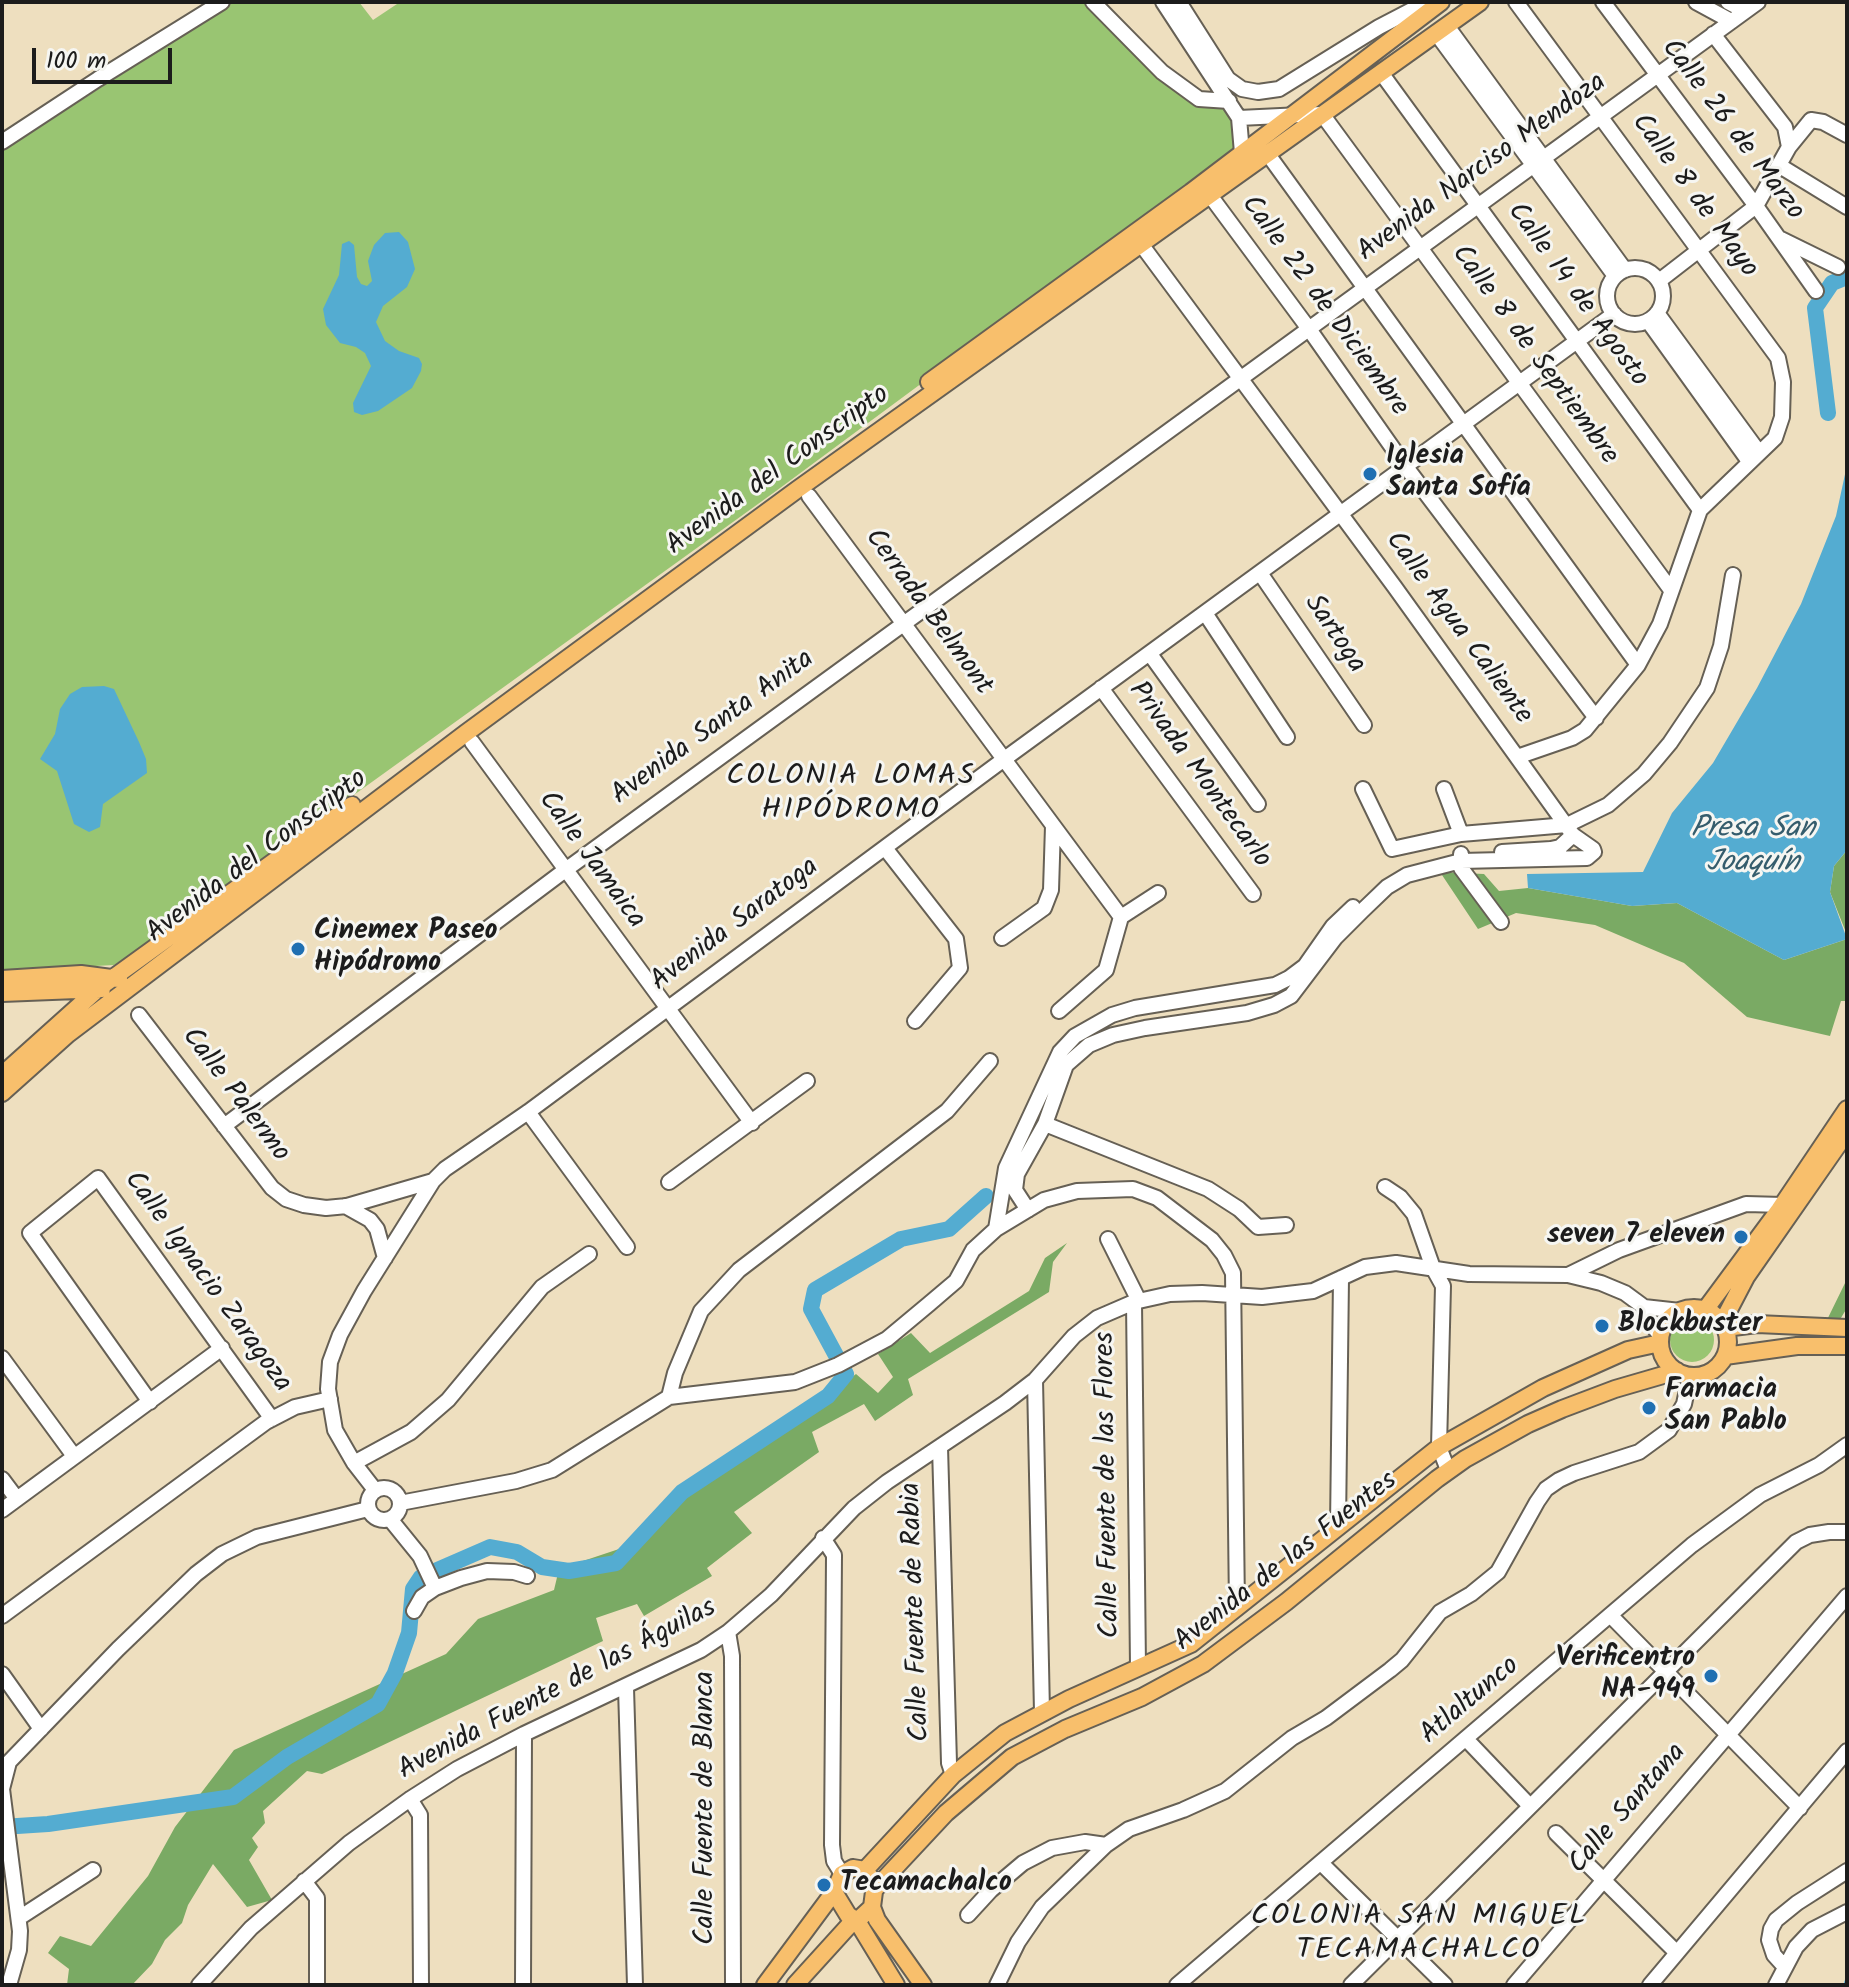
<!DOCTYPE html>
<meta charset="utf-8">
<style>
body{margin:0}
#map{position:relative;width:1849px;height:1987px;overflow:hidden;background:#eedfbf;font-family:Kalam,sans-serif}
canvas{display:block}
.frame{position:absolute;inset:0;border:4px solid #1c1c1c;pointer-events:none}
.scale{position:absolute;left:32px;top:48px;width:140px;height:36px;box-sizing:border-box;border:4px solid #1c1c1c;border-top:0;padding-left:10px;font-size:24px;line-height:28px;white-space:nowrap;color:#1c1c1c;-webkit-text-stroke:6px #f6f6f2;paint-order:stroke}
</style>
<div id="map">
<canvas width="1849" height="1987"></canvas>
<div class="frame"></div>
<div class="scale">100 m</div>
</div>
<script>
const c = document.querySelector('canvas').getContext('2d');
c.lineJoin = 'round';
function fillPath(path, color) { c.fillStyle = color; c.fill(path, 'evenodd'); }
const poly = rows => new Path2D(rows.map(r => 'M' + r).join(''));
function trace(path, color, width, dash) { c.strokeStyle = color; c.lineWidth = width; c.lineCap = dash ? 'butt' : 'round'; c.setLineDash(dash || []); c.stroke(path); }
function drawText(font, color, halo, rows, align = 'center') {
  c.font = font + ' Kalam,sans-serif'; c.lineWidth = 6; c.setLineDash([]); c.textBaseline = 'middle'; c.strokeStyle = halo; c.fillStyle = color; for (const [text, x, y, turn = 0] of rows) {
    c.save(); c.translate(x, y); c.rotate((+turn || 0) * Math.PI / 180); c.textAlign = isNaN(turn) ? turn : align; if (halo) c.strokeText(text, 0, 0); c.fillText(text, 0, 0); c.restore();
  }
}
const green = poly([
 [234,2,359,2,373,20,400,2,1085,2,1122,37,1223,107,1233,121,1233,153,776,491,140,949,114,965,2,971,2,151],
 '1670 1340a22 22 0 1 1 44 0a22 22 0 1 1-44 0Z'
]);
const forest = poly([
 [1847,850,1847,935,1830,892,1834,866],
 [1440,872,1484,874,1499,891,1528,888,1632,906,1677,903,1784,960,1847,939,1847,1001,1841,1001,1830,1036,1747,1017,1684,963,1595,925,1516,913,1478,929],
 [1067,1243,1053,1262,1049,1292,908,1379,913,1395,875,1421,864,1404,812,1432,819,1452,734,1512,752,1533,707,1568,712,1576,644,1616,637,1604,596,1618,603,1641,322,1774,307,1771,263,1811,265,1823,252,1838,258,1847,249,1860,272,1900,247,1907,213,1864,188,1905,182,1923,165,1940,152,1964,132,1985,67,1985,69,1969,48,1953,60,1936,91,1946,148,1876,175,1827,234,1750,446,1654,478,1619,554,1590,559,1569,631,1545,682,1489,803,1415,856,1374,878,1393,893,1377,878,1354,911,1333,930,1353,1029,1291,1045,1258],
 [1847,1279,1847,1308,1836,1326,1825,1324]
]);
const water = poly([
 [399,232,408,242,415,269,407,287,383,306,376,322,385,341,399,351,419,358,422,364,421,371,412,388,378,411,362,415,354,412,353,403,371,366,365,353,356,347,340,343,326,325,323,309,339,275,342,244,349,241,354,245,357,277,361,284,367,286,372,281,368,261,374,245,385,233],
 [1847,465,1847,850,1834,866,1830,892,1847,939,1784,960,1677,903,1632,906,1528,888,1527,874,1643,872,1672,813,1713,763,1757,688,1801,604,1836,516],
 [104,686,114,689,139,742,146,759,147,773,103,804,100,827,89,832,74,824,57,771,40,759,55,734,60,709,70,694,82,687]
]);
const stream = poly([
 [1845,1985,1847,1978]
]);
const river = poly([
 [1828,413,1815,308,1832,283,1847,277],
 [2,1827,48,1824,233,1797,287,1757,378,1704,395,1673,409,1633,413,1589,421,1577,490,1547,517,1552,542,1567,569,1571,616,1563,682,1492,828,1396,846,1374,811,1309,815,1290,901,1239,949,1229,986,1196]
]);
const minor = poly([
 [1093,2,1162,72,1199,99,1229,101],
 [1163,2,1239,118,1242,153],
 [1179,2,1228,79,1242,89,1258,92,1279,89,1379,27,1427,2],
 [1516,2,1778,358,1783,382,1782,417,1775,438,1700,510,1660,624,1638,665,1585,730,1572,738,1517,757],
 [1603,2,1756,206,1816,291],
 [1696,2,1731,21],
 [1728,2,1745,11],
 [1447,26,1625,270],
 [1436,33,1615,276],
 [1713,34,1785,127,1789,147],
 [1382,74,1700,510],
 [1239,118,1322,114,1671,590],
 [2,142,98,79,222,2],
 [1267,153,1638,665],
 [1780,166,1847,207],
 [1209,194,1309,329,1406,467,1596,718],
 [1781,239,1838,267],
 '1607 296a28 28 0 1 1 56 0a28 28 0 1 1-56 0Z',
 [1659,281,1756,206,1789,147,1811,120,1823,122,1847,135],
 [1657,313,1758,451],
 [1648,321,1748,460],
 [809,496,1121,917],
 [1260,573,1364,725],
 [1205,613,1287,737],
 [1150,654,1258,804],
 [1101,688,1253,894],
 [472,742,752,1123],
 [1363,789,1392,849,1461,834,1567,825,1608,805,1644,774,1670,743,1707,688,1721,646,1733,575],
 [1444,789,1461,834],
 [885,848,956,939,960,968,915,1021],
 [1502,852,1551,849,1560,847,1573,835],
 [1461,854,1461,868,1501,922],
 [1121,917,1158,893],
 [1002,938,1044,908,1051,890,1053,826],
 [1059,1011,1106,970,1121,917],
 [139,1015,272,1188,286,1199,304,1205,326,1208,347,1206,433,1181],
 [528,1112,627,1247],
 [1045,1124,1208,1189,1239,1209,1258,1227,1286,1225],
 [224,1126,564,871,1758,2],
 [669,1182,807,1081],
 [1385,1187,1400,1197,1414,1214,1433,1268,1443,1286,1439,1447,1448,1470],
 [345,1206,370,1220,377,1229,385,1258],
 [1028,1210,1015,1190,1017,1174,1045,1124,1066,1065,1089,1045,1113,1035,1145,1028,1247,1013,1274,1005,1291,996,1335,938,1362,911,1387,887,1407,875,1461,861,1587,858,1594,852,1593,849,1573,835,1394,586,1135,236],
 [996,1229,1006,1168,1060,1052,1075,1036,1112,1015,1135,1008,1275,985,1289,978,1305,966,1333,926,1353,907],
 [1108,1239,1139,1301],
 [1568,1275,1619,1250,1746,1204,1783,1205],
 [1134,1302,1138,1667],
 [1644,1307,1651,1324,1660,1335],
 [2,1358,74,1456],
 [1035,1380,1042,1712],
 [669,1397,675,1373,701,1311,739,1270,947,1111,990,1061],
 [150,1402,30,1233,98,1178,272,1419],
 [940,1447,949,1763,953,1775],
 [354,1463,411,1432,448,1400,542,1287,589,1254],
 [2,1479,17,1499],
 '368 1504a16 16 0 1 1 32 0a16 16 0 1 1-32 0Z',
 [375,1490,354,1463,335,1430,328,1389,330,1362,340,1335,364,1291,433,1181,445,1169,528,1112,1003,760,1614,314],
 [400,1503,516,1481,552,1470,669,1397,795,1382,838,1365,887,1339,929,1304,956,1281,973,1250,996,1229,1044,1200,1077,1191,1133,1189,1157,1198,1212,1240,1224,1255,1233,1273,1237,1608],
 [2,1510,222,1348],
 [390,1519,420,1556,435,1588],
 [1338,1526,1341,1278],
 [823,1538,834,1555,832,1845,834,1861,842,1874],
 [414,1611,422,1597,435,1588,461,1578,487,1571,514,1572,527,1576],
 [2,1616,266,1422,295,1407,330,1399],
 [1612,1617,1800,1808],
 [728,1632,732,1656,733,1985],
 [2,1674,41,1729],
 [626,1688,635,1985],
 [1467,1740,1529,1805],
 [410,1799,420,1815,421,1985],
 [1556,1833,1677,1953],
 [1321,1863,1445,1985],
 [304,1881,317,1898,317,1985],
 [968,1915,991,1890,1023,1863,1052,1848,1085,1842,1106,1845],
 [19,1918,93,1870],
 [1784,1966,1774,1955,1769,1940,1771,1929,1776,1920,1797,1903,1847,1871],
 [9,1985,19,1950,20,1931,2,1789,9,1762,118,1649,196,1574,222,1554,257,1537,368,1509],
 [199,1985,251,1928,349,1843,410,1799,457,1769,524,1734,701,1650,728,1632,771,1595,854,1508,887,1482,1005,1403,1035,1380,1074,1336,1097,1318,1134,1302,1170,1294,1202,1293,1262,1297,1313,1291,1365,1267,1396,1263,1469,1274,1568,1275,1601,1283,1625,1293,1644,1307,1680,1311],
 [523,1985,524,1734],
 [997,1985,1018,1942,1042,1907,1106,1845,1129,1829,1183,1810,1225,1791,1292,1738,1326,1718,1390,1670,1402,1660,1440,1612,1471,1594,1498,1572,1537,1502,1546,1489,1559,1480,1574,1473,1639,1452,1669,1430,1684,1404,1690,1376],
 [1177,1985,1692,1545,1760,1495,1819,1465,1847,1445],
 [1351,1985,1796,1542,1810,1535,1829,1532,1847,1532],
 [1514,1985,1847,1596],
 [1650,1985,1847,1751],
 [1776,1985,1796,1947,1812,1930,1847,1912]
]);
const major = poly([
 [929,382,1191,192,1441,2],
 [2,979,81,974,119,979],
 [2,993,102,989],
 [2,1075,99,988,352,805],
 [2,1093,68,1034,466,733,798,489,1480,2],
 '1660 1342a34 34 0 1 1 68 0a34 34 0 1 1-68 0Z',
 [1705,1310,1779,1210,1847,1109],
 [1722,1323,1746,1277,1847,1132],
 [1725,1328,1757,1324,1847,1328],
 [1725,1356,1797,1346,1847,1346],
 [853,1868,865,1870,875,1884,872,1907,857,1921,848,1915,834,1892,842,1874,853,1868],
 [865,1870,953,1775,1005,1733,1069,1699,1191,1644,1439,1447,1543,1388,1628,1350,1660,1343],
 [875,1889,946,1813,1012,1757,1065,1729,1142,1697,1203,1664,1286,1602,1437,1479,1465,1459,1528,1424,1562,1409,1615,1389,1677,1371],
 [872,1907,877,1920,923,1985],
 [857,1921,896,1985],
 [765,1985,834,1892],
 [795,1985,854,1920]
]);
const markers = [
 [1370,474,8,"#1f6fb2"],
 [298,949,8,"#1f6fb2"],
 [1741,1237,8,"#1f6fb2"],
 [1602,1326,8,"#1f6fb2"],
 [1649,1408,8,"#1f6fb2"],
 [1711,1676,8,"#1f6fb2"],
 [824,1885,8,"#1f6fb2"]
];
const streetNames = [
 ["Calle 26 de Marzo",1731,131,53],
 ["Avenida Narciso Mendoza",1483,169,-36],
 ["Calle 8 de Mayo",1693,197,54],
 ["Calle 14 de Agosto",1576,296,54],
 ["Calle 22 de Diciembre",1323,307,54],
 ["Calle 8 de Septiembre",1533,356,54],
 ["Avenida del Conscripto",779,472,-36],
 ["Cerrada Belmont",927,613,54],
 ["Calle Agua Caliente",1457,629,54],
 ["Sartoga",1333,635,56],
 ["Avenida Santa Anita",714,729,-36],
 ["Privada Montecarlo",1198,776,54],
 ["Avenida del Conscripto",258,858,-37],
 ["Calle Jamaica",590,861,54],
 ["Avenida Saratoga",736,926,-37],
 ["Calle Palermo",234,1096,53],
 ["Calle Ignacio Zaragoza",206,1283,54],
 ["Calle Fuente de las Flores",1110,1485,-91],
 ["Avenida de las Fuentes",1287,1563,-38],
 ["Calle Fuente de Rabia",918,1612,-92],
 ["Avenida Fuente de las Águilas",558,1691,-28],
 ["Atlaltunco",1471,1702,-40],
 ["Calle Fuente de Blanca",707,1808,-90],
 ["Calle Santana",1629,1810,-49]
];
const poiNames = [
 ["Iglesia",1386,458],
 ["Santa Sofía",1386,490],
 ["Cinemex Paseo",314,933],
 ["Hipódromo",314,965],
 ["seven 7 eleven",1725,1237,"right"],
 ["Blockbuster",1618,1326],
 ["Farmacia",1665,1392],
 ["San Pablo",1665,1424],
 ["Verificentro",1695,1660,"right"],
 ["NA-949",1695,1692,"right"],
 ["Tecamachalco",840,1885]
];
const neighbourhoodNames = [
 ["COLONIA LOMAS",851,779],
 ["HIPÓDROMO",851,813],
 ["COLONIA SAN MIGUEL",1419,1919],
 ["TECAMACHALCO",1419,1953]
];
const waterNames = [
 ["Presa San",1753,831],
 ["Joaquín",1753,865]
];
fillPath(green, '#99c572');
fillPath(forest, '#7aaa64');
fillPath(water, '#54acd1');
trace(stream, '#54acd1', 3);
trace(river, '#54acd1', 16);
trace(minor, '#666055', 18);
trace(major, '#666055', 20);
trace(minor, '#fff', 14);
trace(major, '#f8bf6c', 16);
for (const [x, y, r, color] of markers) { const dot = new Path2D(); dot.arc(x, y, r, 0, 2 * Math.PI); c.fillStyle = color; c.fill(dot); trace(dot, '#f6f6f2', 3); }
drawText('28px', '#1c1c1c', '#f6f6f2', streetNames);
drawText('bold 28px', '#1c1c1c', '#f6f6f2', poiNames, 'left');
c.letterSpacing = '2px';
drawText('30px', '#1c1c1c', '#f6f6f2', neighbourhoodNames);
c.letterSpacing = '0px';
drawText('italic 30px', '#355d6d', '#f6f6f2', waterNames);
</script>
